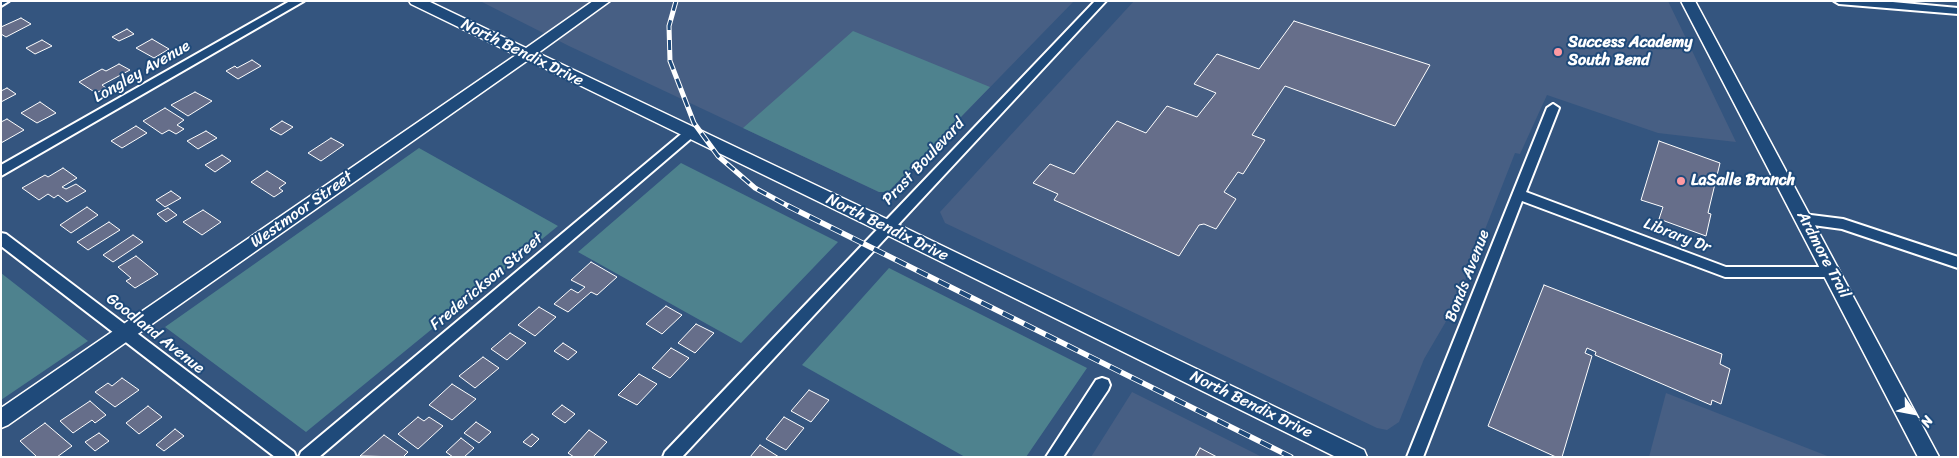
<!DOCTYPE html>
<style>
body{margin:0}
#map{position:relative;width:1959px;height:458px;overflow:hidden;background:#34557f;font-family:Sriracha,sans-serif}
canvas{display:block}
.frame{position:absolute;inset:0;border:2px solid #fff;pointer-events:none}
.north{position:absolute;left:1889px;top:388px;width:50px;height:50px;-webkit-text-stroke:4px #1f4a7a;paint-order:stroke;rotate:123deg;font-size:14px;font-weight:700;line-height:20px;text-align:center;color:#fff}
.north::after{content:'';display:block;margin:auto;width:18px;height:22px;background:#fff;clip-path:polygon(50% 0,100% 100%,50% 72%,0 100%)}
</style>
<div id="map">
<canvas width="1959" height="458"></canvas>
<div class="frame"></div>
<div class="north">N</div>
</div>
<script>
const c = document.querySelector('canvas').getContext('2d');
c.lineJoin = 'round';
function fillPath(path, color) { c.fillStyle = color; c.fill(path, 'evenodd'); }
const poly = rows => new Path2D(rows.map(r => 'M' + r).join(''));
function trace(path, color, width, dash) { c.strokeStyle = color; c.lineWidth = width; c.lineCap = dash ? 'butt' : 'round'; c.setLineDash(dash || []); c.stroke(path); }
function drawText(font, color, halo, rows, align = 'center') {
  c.font = font + ' Sriracha,sans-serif'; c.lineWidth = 4; c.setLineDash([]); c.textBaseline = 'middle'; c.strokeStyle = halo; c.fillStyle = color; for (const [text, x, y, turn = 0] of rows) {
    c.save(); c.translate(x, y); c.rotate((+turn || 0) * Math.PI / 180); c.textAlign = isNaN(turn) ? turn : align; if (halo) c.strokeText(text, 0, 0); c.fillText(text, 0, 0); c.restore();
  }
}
const built = poly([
 [480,1,1074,1,888,192,879,192,569,46],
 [1134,1,1668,1,1736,142,1658,133,1547,95,1520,154,1515,153,1455,306,1424,359,1399,422,1387,430,1377,428,945,223,940,212],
 [1132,392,1262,457,1091,457],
 [1666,393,1830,457,1649,457]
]);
const green = poly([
 [853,31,990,87,888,192,879,192,743,128],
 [419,148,558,226,306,432,165,327],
 [681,163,838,242,741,343,578,252],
 [889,268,1087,368,1026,457,965,457,802,365],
 [1,273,88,341,1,400]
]);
const building = poly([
 [21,18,31,24,6,37,1,34,1,27,21,18],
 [1294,21,1430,65,1395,126,1285,86,1252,135,1265,140,1243,174,1238,172,1224,192,1236,199,1216,229,1204,224,1199,225,1179,256,1054,200,1058,194,1033,183,1050,164,1074,174,1117,121,1146,133,1167,106,1197,117,1216,93,1194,84,1217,54,1259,69,1294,21],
 [127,29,134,34,119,41,112,37,127,29],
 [152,39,169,49,154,58,136,48,152,39],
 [42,40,52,46,35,54,26,48,42,40],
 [252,60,261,66,238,79,226,71,235,66,237,68,252,60],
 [119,64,130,70,102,85,106,88,96,93,79,82,102,69,106,71,119,64],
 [7,88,16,94,1,102,1,91,7,88],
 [195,92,212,101,188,116,171,105,195,92],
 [40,102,56,113,37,123,21,113,40,102],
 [165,108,184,120,177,125,184,129,176,134,169,130,162,134,143,121,165,108],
 [7,119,24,130,1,143,1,122,7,119],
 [282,121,293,127,281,135,270,129,282,121],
 [136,126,147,133,122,148,111,141,136,126],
 [206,131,217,138,198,149,187,141,206,131],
 [331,138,344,145,321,161,308,153,331,138],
 [1659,141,1720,163,1708,213,1711,214,1706,236,1659,219,1663,207,1641,200,1659,141],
 [222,155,231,161,215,172,205,165,222,155],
 [63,168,77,178,62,187,66,189,76,184,86,191,67,202,58,195,54,198,48,194,39,200,22,188,45,175,48,177,63,168],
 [267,171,286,183,279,188,283,191,274,197,251,182,267,171],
 [171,191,181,198,165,207,156,200,171,191],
 [87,207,98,215,71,233,60,225,87,207],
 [168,208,177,215,166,222,157,214,168,208],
 [203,210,221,222,202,235,183,222,203,210],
 [109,222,120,230,88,250,77,242,109,222],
 [133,235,143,242,113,262,103,255,133,235],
 [136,256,158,274,135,288,126,281,131,278,118,267,136,256],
 [591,262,617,277,597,295,591,292,568,312,554,304,571,289,578,293,585,287,571,280,591,262],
 [1544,285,1722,354,1720,364,1730,369,1721,404,1712,400,1711,405,1595,355,1596,352,1587,348,1585,353,1592,356,1562,457,1556,457,1488,426,1544,285],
 [666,306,682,315,662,334,646,324,666,306],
 [539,307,556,317,535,336,518,325,539,307],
 [696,324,714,333,695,353,678,343,696,324],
 [510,333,526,343,507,360,491,349,510,333],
 [563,343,577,352,568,360,554,351,563,343],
 [671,348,689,358,670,378,652,368,671,348],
 [483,357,499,368,475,388,459,376,483,357],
 [639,374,657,384,637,405,618,395,639,374],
 [122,378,139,390,115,407,95,392,108,383,112,386,122,378],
 [452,384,476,399,452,420,429,405,452,384],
 [809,390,829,400,811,422,791,411,809,390],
 [90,401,106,415,95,423,92,420,73,433,60,421,90,401],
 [562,405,575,414,565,423,552,414,562,405],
 [148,406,162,417,139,434,126,423,148,406],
 [418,417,424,421,429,417,443,426,418,449,398,434,418,417],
 [784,417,804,428,786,450,766,439,784,417],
 [476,422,491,432,479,443,464,433,476,422],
 [45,423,72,446,57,457,37,457,20,441,45,423],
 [175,429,184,436,164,451,156,445,175,429],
 [589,430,607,442,593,457,574,457,568,453,589,430],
 [99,433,109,441,95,451,85,442,99,433],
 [532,434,539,439,531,447,523,442,532,434],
 [384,435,408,452,403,457,360,456,384,435],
 [461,438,474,448,464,457,453,457,446,452,461,438],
 [760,445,779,457,750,457,760,445],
 [1200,448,1217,457,1195,457,1200,448]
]);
const minor = poly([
 [1,1,9,1,1,6,1,1],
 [290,1,304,1,1,176,1,165,290,1],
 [1095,1,1106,1,682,457,663,457,665,452,1095,1],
 [1834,1,1882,1,1958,8,1958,14,1839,4,1834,1],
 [1553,104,1559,108,1526,192,1726,267,1832,267,1837,268,1839,272,1837,276,1832,277,1725,277,1522,201,1423,457,1407,457,1547,108,1553,104],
 [690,129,696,133,694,136,319,457,299,457,301,452,686,130,690,129],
 [1803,214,1843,219,1958,257,1958,268,1842,229,1798,223,1796,219,1798,215,1803,214],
 [1,233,6,234,294,452,296,457,275,457,1,246,1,233],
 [1102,378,1108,380,1110,385,1108,390,1063,457,1046,457,1096,380,1102,378]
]);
const tertiary = poly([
 [409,1,428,1,526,48,593,1,610,1,538,53,893,222,1364,450,1367,457,1336,457,881,232,528,60,8,425,1,428,1,408,516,55,411,4,409,1],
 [1681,1,1695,1,1939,457,1918,457,1681,1]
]);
const railFar1 = poly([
 [676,1,669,26,670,61,694,123,718,156,755,188,790,207]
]);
const rail = poly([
 [788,206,1291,457]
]);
const markers = [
 [1558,52,5,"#ff9aa2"],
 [1681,181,5,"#ff9aa2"]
];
const poiNames = [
 ["Success Academy",1568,43],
 ["South Bend",1568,61],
 ["LaSalle Branch",1691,181]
];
const streetNames = [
 ["North Bendix Drive",522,53,26],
 ["Longley Avenue",142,72,-30],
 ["Prast Boulevard",924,162,-47],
 ["Westmoor Street",302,210,-35],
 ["North Bendix Drive",887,228,26],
 ["Library Dr",1677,236,21],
 ["Ardmore Trail",1823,255,62],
 ["Bonds Avenue",1468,276,-69],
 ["Frederickson Street",487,282,-40],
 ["Goodland Avenue",155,334,38],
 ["North Bendix Drive",1251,405,26]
];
fillPath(built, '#475f84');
fillPath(green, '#4e828e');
fillPath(building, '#666e8a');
trace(building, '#fff', 1);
trace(minor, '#fff', 4);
trace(tertiary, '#fff', 3);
fillPath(minor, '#1f4a7a');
fillPath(tertiary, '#1f4a7a');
trace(railFar1, '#fff', 5);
trace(rail, '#fff', 5.5);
trace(railFar1, '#1f4a7a', 3, [10]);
trace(rail, '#1f4a7a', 4, [12]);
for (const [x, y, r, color] of markers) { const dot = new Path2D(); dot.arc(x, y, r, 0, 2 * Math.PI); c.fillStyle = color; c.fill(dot); trace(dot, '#1f4a7a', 2); }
drawText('bold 16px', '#fff', '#1f4a7a', poiNames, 'left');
drawText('16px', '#fff', '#1f4a7a', streetNames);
</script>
